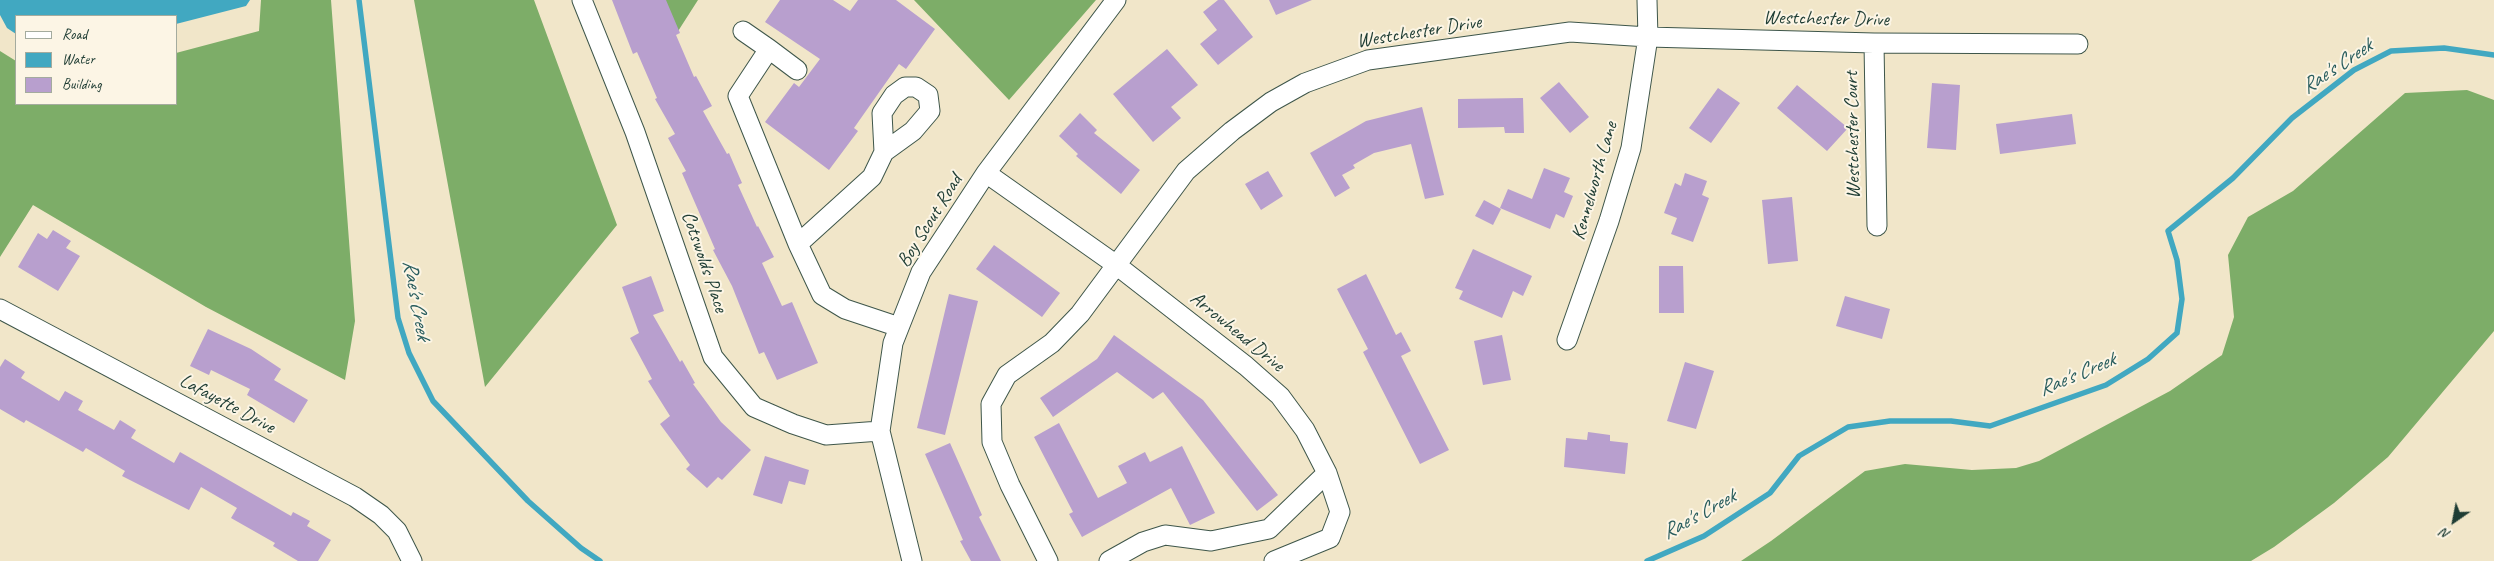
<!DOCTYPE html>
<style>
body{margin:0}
#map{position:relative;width:2494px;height:561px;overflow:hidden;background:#f1e6c9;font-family:Caveat,sans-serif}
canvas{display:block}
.legend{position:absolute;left:15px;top:15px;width:162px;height:90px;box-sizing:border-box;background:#fcf5e5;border:1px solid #a4ab9e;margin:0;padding:6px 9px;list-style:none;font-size:15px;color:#1f3d34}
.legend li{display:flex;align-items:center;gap:10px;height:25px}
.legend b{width:25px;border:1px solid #a4ab9e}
.north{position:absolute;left:2429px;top:496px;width:50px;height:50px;-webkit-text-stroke:4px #fcf5e5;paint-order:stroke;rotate:213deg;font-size:14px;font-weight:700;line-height:20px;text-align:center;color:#1f3d34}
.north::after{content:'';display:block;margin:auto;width:18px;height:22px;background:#1f3d34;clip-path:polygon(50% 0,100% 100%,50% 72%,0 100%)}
</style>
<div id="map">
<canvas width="2494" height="561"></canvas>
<ul class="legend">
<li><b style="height:6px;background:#fff"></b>Road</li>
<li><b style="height:14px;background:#41a8c1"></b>Water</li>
<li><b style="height:14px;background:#b89fce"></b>Building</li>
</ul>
<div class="north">N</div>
</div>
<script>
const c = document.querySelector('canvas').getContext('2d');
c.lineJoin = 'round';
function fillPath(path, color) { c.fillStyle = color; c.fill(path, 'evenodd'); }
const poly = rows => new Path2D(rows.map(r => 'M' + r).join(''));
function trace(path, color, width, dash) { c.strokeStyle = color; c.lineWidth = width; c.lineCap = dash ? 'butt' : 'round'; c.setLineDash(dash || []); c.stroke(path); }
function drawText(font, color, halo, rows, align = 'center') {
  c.font = font + ' Caveat,sans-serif'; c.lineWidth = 4; c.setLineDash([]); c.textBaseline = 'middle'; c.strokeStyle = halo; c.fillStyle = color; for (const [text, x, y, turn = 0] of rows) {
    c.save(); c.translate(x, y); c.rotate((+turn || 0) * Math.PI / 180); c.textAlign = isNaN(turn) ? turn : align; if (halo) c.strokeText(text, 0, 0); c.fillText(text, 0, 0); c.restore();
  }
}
const forest = poly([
 [261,0,331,0,355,321,345,380,206,307,33,205,0,257,0,51,16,61,16,104,176,104,176,53,259,31],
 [414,0,534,0,617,225,485,387],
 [656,0,698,0,673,39],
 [914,0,1096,0,1009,100],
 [2467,90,2494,100,2494,331,2388,457,2334,503,2274,547,2251,561,1741,561,1771,541,1865,471,1905,464,1972,470,2016,468,2039,461,2170,391,2222,355,2234,317,2228,255,2248,217,2293,191,2405,93]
]);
const water = poly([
 [0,0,250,0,246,6,176,24,176,16,16,16,16,34,7,28,0,15]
]);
const stream = poly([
 [359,0,398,318,409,353,433,401,528,501,581,548,600,561],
 [1647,561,1704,536,1770,493,1799,456,1848,427,1890,421,1951,421,1990,426,2106,385,2148,359,2177,333,2182,299,2177,260,2168,231,2233,178,2292,118,2354,70,2391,51,2444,48,2494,55]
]);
const building = poly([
 [612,0,666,0,680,33,676,35,694,77,696,76,712,106,703,111,727,154,729,153,742,183,738,185,757,227,758,226,774,257,762,263,782,306,792,302,818,363,777,380,764,352,759,354,732,286,713,250,715,249,682,173,686,171,668,138,675,134,655,99,657,98,637,52,633,54],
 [780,0,833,0,850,11,858,0,896,0,935,29,906,69,899,64,854,128,858,131,829,170,765,122,794,83,799,87,820,59,765,22],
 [1218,0,1224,0,1253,37,1218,65,1200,44,1217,30,1203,12],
 [1269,0,1312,0,1276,15],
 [1167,49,1198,85,1171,107,1181,118,1153,142,1113,94],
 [1559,82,1589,117,1570,133,1540,98],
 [1932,83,1960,85,1956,150,1927,148],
 [1797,85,1848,128,1827,151,1777,108],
 [1718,88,1740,103,1711,143,1689,128],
 [1523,98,1524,133,1505,133,1504,127,1458,128,1458,99],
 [1422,107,1444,195,1425,199,1411,144,1374,153,1353,165,1355,168,1342,175,1350,188,1335,197,1310,153,1366,121],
 [1080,113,1097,130,1094,133,1140,170,1121,194,1076,156,1078,154,1059,136],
 [2072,114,2076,144,2000,154,1996,124],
 [1544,168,1570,178,1564,192,1573,196,1564,218,1556,214,1550,229,1500,208,1508,189,1532,199],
 [1268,171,1283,196,1261,210,1245,184],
 [1685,173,1707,181,1702,195,1709,198,1693,242,1671,234,1677,218,1664,213,1675,183,1681,186],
 [1792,197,1798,261,1768,264,1762,200],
 [1484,200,1501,209,1493,225,1475,216],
 [53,230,71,241,66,248,80,256,58,291,18,267,38,233,47,239],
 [994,245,1060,293,1042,317,976,269],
 [1473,249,1532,276,1523,296,1513,291,1502,318,1459,299,1463,291,1455,288],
 [1659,266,1683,266,1684,313,1659,313],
 [1366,274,1396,335,1401,332,1411,351,1401,356,1449,450,1420,464,1363,352,1368,349,1337,289],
 [651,276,664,311,653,315,680,362,682,360,695,383,693,384,721,422,751,450,722,480,718,477,707,488,686,469,690,465,660,424,670,416,648,381,652,379,630,338,639,333,622,287],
 [949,294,978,301,945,435,917,428],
 [1845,296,1890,309,1882,339,1836,326],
 [208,329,251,349,281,369,274,380,308,400,294,423,247,395,250,389,211,370,209,375,190,366],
 [1114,335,1203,400,1278,495,1257,511,1163,392,1153,399,1117,372,1053,417,1040,398,1097,359],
 [1502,335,1511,380,1483,385,1474,341],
 [5,359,25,372,21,378,59,401,65,391,83,401,78,410,114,430,120,420,136,430,131,438,174,463,180,452,291,516,293,512,310,521,307,526,331,540,318,561,298,561,273,546,275,543,231,518,237,508,201,487,189,510,122,476,125,471,86,448,83,452,26,420,24,423,0,409,0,367],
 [1685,362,1714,371,1696,429,1667,421],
 [1059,423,1098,498,1127,483,1118,466,1145,452,1150,462,1182,446,1215,513,1190,525,1171,488,1082,537,1069,514,1073,512,1034,437],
 [1588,432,1610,435,1610,441,1628,443,1625,474,1564,467,1566,438,1587,440],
 [950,443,982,515,979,517,1001,561,971,561,960,541,963,540,925,454],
 [765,456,809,470,805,485,789,481,782,504,753,495]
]);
const minor = poly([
 [582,0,635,132,713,357,754,407,793,424,826,435,880,431],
 [743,31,769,49],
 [1874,43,1877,226],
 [797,70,769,49,738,96,798,244],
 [884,152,913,131,930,111,928,95,916,87,905,87,894,95,882,113,884,152,872,177,798,244,822,295,845,309,899,327],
 [986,173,1115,264,1246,366,1280,396,1305,430,1327,473,1340,512,1330,538,1274,561],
 [0,309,355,497,381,515,397,531,412,561],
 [1567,340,1609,221,1631,148,1648,37,1647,0],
 [912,561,880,431,893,343,921,272,986,173,1116,0],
 [1048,561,1010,485,992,442,991,404,1007,375,1052,343,1080,314,1186,171,1232,131,1271,102,1305,83,1368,60,1570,32,1648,37,1874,43,2078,44],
 [1109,561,1143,542,1165,535,1211,541,1269,529,1327,473]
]);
const streetNames = [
 ["Westchester Drive",1826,19,1],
 ["Westchester Drive",1419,32,-9],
 ["Westchester Court",1853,135,-91],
 ["Kennelworth Lane",1595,181,-74],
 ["Boy Scout Road",930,221,-58],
 ["Cotswolds Place",704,262,71],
 ["Arrowhead Drive",1237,332,39],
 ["Lafayette Drive",227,404,28]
];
const waterNames = [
 ["Rae's Creek",2337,67,-34],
 ["Rae's Creek",416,300,80],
 ["Rae's Creek",2077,375,-23],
 ["Rae's Creek",1699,515,-29]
];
fillPath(forest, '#7dad68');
fillPath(water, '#41a8c1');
trace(stream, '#41a8c1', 5.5);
fillPath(building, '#b89fce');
trace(minor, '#3e564a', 21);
trace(minor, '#fff', 19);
drawText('20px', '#1f3d34', '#fcf5e5', streetNames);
drawText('italic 21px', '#295d5e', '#fcf5e5', waterNames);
</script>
